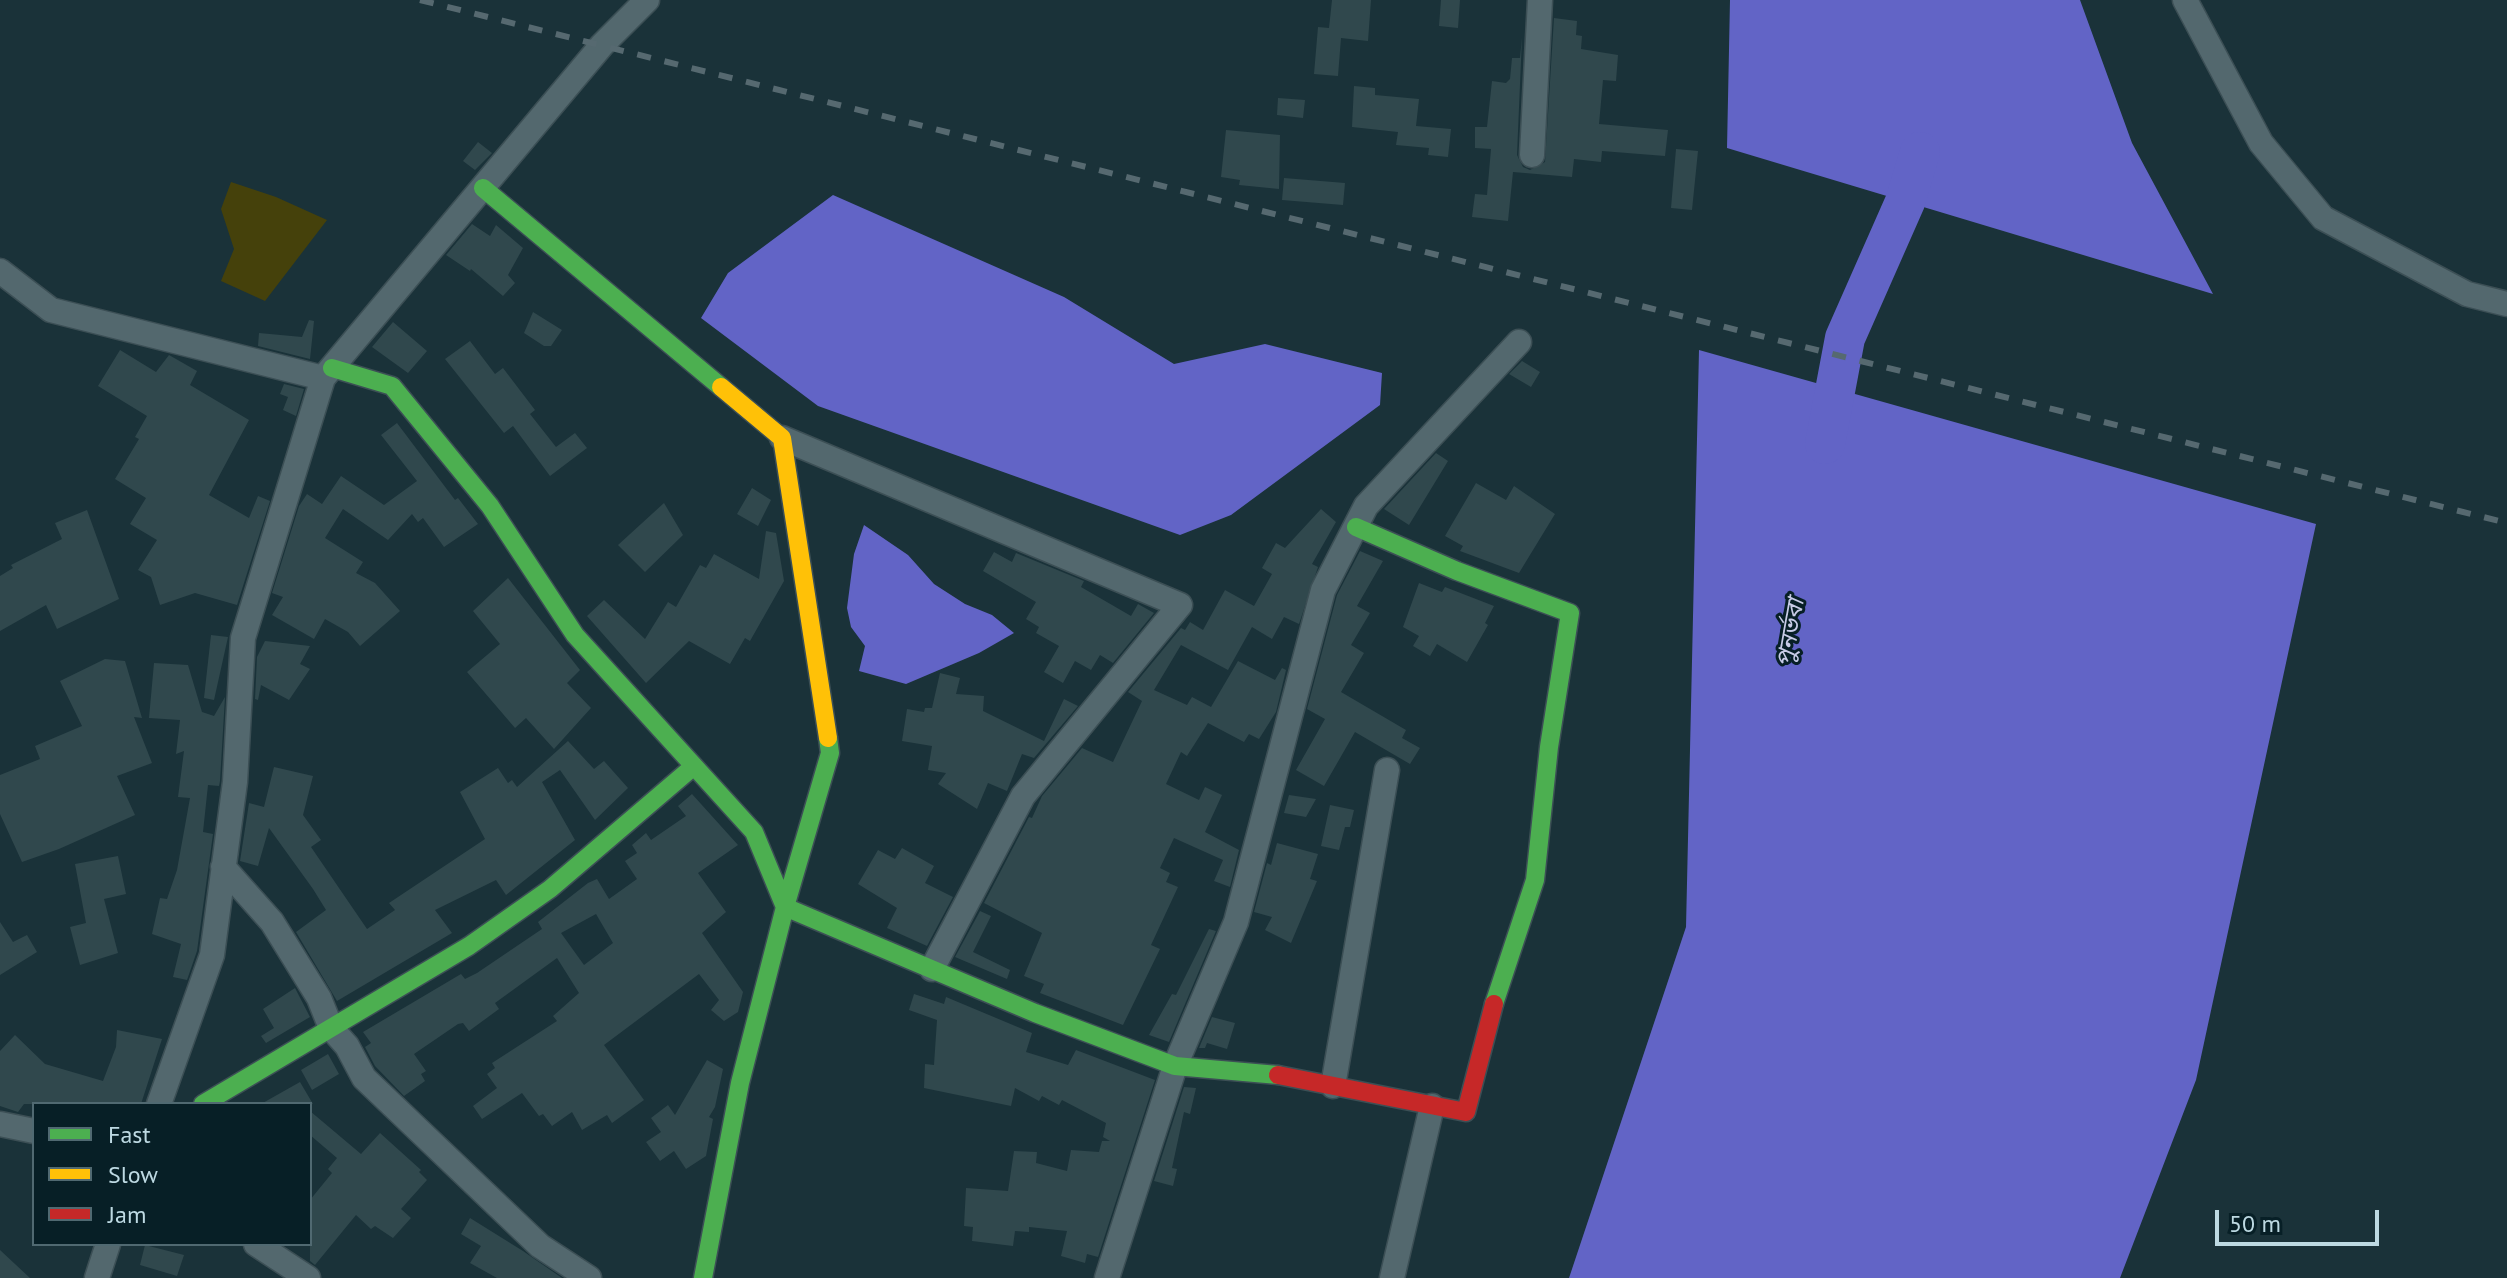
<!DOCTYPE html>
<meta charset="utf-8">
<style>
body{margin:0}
#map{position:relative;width:2507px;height:1278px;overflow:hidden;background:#1a3239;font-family:"PT Sans",sans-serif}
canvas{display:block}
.legend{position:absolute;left:32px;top:1102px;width:280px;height:144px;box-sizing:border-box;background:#071f26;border:2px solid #506971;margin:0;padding:10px 14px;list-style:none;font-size:24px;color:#bdd9e2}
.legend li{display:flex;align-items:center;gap:16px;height:40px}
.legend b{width:40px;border:2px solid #506971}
.scale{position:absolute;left:2215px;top:1210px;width:164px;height:36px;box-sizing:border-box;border:4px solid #bdd9e2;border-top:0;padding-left:10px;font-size:24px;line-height:28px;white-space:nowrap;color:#bdd9e2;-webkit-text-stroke:6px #071f26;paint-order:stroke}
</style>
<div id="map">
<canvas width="2507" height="1278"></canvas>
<ul class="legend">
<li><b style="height:10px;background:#4caf50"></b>Fast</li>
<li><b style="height:10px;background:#ffc107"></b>Slow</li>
<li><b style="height:10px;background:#c62828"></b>Jam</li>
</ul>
<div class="scale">50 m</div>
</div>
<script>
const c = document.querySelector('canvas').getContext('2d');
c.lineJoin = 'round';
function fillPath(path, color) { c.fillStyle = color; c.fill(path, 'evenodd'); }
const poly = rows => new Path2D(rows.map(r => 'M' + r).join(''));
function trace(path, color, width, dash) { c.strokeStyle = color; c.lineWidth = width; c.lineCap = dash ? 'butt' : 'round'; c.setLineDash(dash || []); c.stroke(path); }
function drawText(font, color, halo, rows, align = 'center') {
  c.font = font + ' "PT Sans","Noto Sans Bengali",sans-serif'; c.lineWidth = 6; c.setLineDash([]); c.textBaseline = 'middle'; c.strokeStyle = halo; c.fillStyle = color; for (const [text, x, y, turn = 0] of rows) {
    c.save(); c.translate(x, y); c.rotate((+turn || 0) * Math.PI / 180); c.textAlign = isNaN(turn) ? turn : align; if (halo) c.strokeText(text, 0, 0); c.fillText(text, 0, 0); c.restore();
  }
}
const green = poly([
 [231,182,276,197,327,220,265,301,221,281,234,249,221,209]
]);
const water = poly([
 [1730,0,2080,0,2132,143,2213,294,1727,148],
 [833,195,1064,297,1174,364,1265,344,1382,373,1380,405,1231,515,1180,535,818,406,701,318,728,273],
 [1699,350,2316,524,2196,1080,2120,1278,1569,1278,1686,927],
 [864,525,908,555,934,584,965,604,992,615,1014,633,979,653,906,684,859,671,865,646,851,627,847,608,854,554]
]);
const river = poly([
 [1825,444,1845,338,1905,202,1920,152]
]);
const building = poly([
 [1332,0,1371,0,1368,41,1341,38,1338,76,1314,74,1318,27,1329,28],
 [1441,0,1460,0,1458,28,1439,26],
 [1554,18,1577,21,1576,35,1582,36,1581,49,1618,55,1616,81,1603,80,1599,124,1668,130,1665,156,1602,151,1601,162,1574,159,1572,177,1513,172,1508,221,1472,217,1475,194,1487,195,1491,149,1475,148,1475,127,1487,127,1492,81,1506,83,1510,79,1512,58,1520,58,1522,37,1517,155,1523,167,1530,170,1545,162],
 [1354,86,1375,88,1375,95,1419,99,1416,126,1451,129,1448,157,1428,155,1429,148,1396,145,1398,132,1352,127],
 [1278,98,1305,100,1303,118,1277,115],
 [1226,130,1280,135,1279,189,1239,185,1240,180,1221,177],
 [478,142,492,153,475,170,463,161],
 [1676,149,1698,151,1692,210,1671,208],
 [1284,178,1345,183,1343,205,1282,200],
 [472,224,490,236,496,225,523,248,508,275,515,283,503,296,471,269,470,271,446,255],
 [533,312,562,330,551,346,544,346,524,333],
 [309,320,314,321,310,359,258,346,259,333,302,337],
 [393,322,427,351,408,373,372,347],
 [470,341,495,374,503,368,535,410,530,414,556,447,575,433,587,448,550,476,513,426,504,433,445,359],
 [120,350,156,372,169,355,197,371,190,385,249,420,209,495,249,518,258,496,270,501,237,605,195,593,160,605,151,577,138,570,157,540,130,524,146,498,115,479,139,439,135,437,147,416,98,386],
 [1522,361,1540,372,1531,387,1509,374],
 [284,384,304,389,296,416,283,410,288,397,280,394],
 [397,423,455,500,458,498,478,524,444,547,423,518,418,522,412,514,388,540,343,509,325,538,363,562,356,573,375,583,400,611,360,646,348,632,325,619,314,639,272,615,283,597,272,593,299,506,307,494,322,504,341,476,384,505,417,481,381,435],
 [1436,453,1448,461,1409,525,1384,509],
 [1476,483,1506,500,1514,486,1555,514,1519,573,1460,551,1463,546,1445,536],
 [752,488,771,500,758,526,737,514],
 [664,503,683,535,645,572,618,545],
 [1321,509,1336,522,1312,564,1318,567,1299,624,1284,617,1272,639,1252,627,1228,670,1181,645,1154,690,1187,705,1192,697,1211,707,1238,661,1275,680,1282,668,1286,670,1276,712,1259,739,1249,734,1244,742,1208,723,1187,756,1181,752,1166,784,1199,800,1205,787,1222,795,1205,832,1239,850,1230,887,1214,881,1223,860,1174,838,1160,868,1170,873,1166,882,1178,887,1151,945,1160,949,1123,1025,1040,993,1044,984,1024,976,1042,933,984,903,1029,817,1032,818,1042,796,1082,748,1113,762,1142,701,1128,692,1181,628,1185,630,1190,622,1203,630,1225,590,1254,606,1272,574,1262,568,1276,543,1285,548],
 [87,510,119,599,57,629,46,605,0,631,0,576,13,568,11,565,62,539,55,523],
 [766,531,776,533,784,581,750,641,745,638,730,664,689,641,646,683,587,616,604,600,645,639,668,602,676,607,700,565,706,568,714,554,759,579],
 [1360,551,1383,561,1357,606,1370,613,1351,645,1364,653,1341,692,1406,730,1402,738,1420,748,1410,764,1355,732,1324,786,1296,770,1325,719,1307,709,1337,595],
 [994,552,1012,562,1016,553,1084,581,1081,587,1131,616,1138,604,1154,613,1113,663,1100,655,1091,670,1075,661,1063,683,1044,672,1059,646,1036,633,1039,627,1026,619,1036,602,983,571],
 [508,578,580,670,567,683,591,708,554,749,526,718,515,728,467,672,500,644,473,611],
 [1419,583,1442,592,1445,587,1494,606,1485,623,1488,625,1467,662,1437,644,1430,656,1413,646,1419,636,1403,627],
 [211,635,228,637,214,700,204,698],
 [265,641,310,646,300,664,310,669,289,700,261,685,258,700,255,699,257,657],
 [105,659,125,661,142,718,134,717,152,763,117,776,135,815,59,849,22,862,0,814,0,775,40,759,35,746,82,726,60,681],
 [154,663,188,665,202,712,214,716,225,697,220,781,219,786,208,785,203,832,213,834,197,951,187,980,173,977,181,944,152,934,160,898,167,899,177,870,190,798,178,797,184,751,176,754,180,720,149,718],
 [940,673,960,678,956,694,984,696,983,711,1044,741,1064,699,1078,706,1034,758,1022,754,1007,791,988,783,977,809,938,784,946,773,928,770,932,746,902,741,907,709,924,712,925,708,932,708],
 [568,741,594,769,604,761,628,788,595,820,560,770,542,782,575,840,506,895,496,880,435,910,452,933,337,1001,296,932,326,910,313,889,269,828,258,866,240,861,249,803,264,807,274,767,313,776,303,815,321,840,311,847,367,929,395,910,389,903,485,839,460,792,498,768,508,783,512,780,517,787],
 [692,794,738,845,698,873,726,912,702,933,743,992,738,1012,724,1021,711,1010,719,1000,699,974,604,1045,644,1100,612,1123,607,1115,582,1130,572,1112,552,1126,543,1114,539,1116,522,1093,482,1119,473,1106,497,1088,487,1074,495,1068,492,1063,557,1021,553,1016,579,993,557,958,495,1003,499,1009,469,1031,463,1023,458,1024,414,1054,426,1071,421,1074,425,1081,404,1096,375,1066,365,1047,371,1043,363,1032,461,974,465,979,477,973,542,929,538,922,588,883,597,879,609,899,637,879,625,861,637,853,632,845,646,833,651,840,686,816,678,806],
 [596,914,613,943,584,965,561,933],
 [1289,795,1316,799,1306,817,1284,813],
 [1330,805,1354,810,1350,827,1345,827,1339,850,1321,846],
 [1277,843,1318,854,1310,879,1317,881,1291,943,1265,930,1272,917,1254,912,1267,863,1271,865],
 [902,848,934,866,925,883,953,897,927,946,887,928,897,908,858,884,878,850,895,859],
 [118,856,126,894,104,899,118,953,80,965,70,927,86,923,75,864],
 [980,911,991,916,973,952,1010,970,1007,979,955,957],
 [0,922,13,942,27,935,37,952,0,975],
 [1209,929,1216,931,1169,1042,1149,1035,1172,994,1176,995],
 [295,988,310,1017,266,1043,261,1036,274,1028,263,1009],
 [914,994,944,1004,946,997,1032,1033,1026,1052,1068,1065,1076,1050,1155,1080,1098,1257,1087,1254,1085,1263,1061,1256,1067,1231,1029,1227,1029,1232,1015,1231,1013,1246,972,1241,973,1227,964,1226,966,1188,1008,1191,1014,1151,1037,1152,1036,1163,1067,1171,1071,1150,1099,1152,1102,1141,1110,1141,1103,1137,1106,1123,1062,1100,1059,1105,1042,1096,1039,1101,1015,1088,1011,1106,924,1088,925,1064,934,1065,937,1020,909,1010],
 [1212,1017,1235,1023,1227,1049,1207,1043,1205,1048,1199,1048],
 [117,1030,162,1039,141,1104,24,1104,18,1112,0,1106,0,1051,15,1035,45,1064,103,1081,116,1047],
 [328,1054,339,1074,312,1090,301,1070],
 [707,1060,723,1069,715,1107,709,1117,713,1119,706,1156,686,1169,674,1151,660,1161,646,1142,661,1132,651,1118,668,1105,675,1115],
 [300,1082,313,1104,261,1104],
 [1184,1087,1196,1088,1190,1114,1184,1112,1172,1168,1177,1169,1173,1186,1154,1181],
 [310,1111,361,1154,380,1133,421,1170,419,1172,427,1180,401,1209,411,1218,393,1238,375,1226,371,1229,356,1215,315,1265,310,1261,310,1200,332,1173,328,1169,337,1158,310,1135],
 [470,1218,523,1251,562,1278,497,1278,470,1263,481,1246,461,1234],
 [145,1245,184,1255,177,1276,140,1265],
 [0,1250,30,1278,0,1278]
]);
const street = poly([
 [2185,0,2261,143,2323,218,2467,294,2507,304],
 [1532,155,1540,0],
 [0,271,51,310,323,378],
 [782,438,1180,605,1023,796,932,969],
 [223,867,272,922,319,998,331,1028,347,1046,364,1078,540,1246,589,1278],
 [1333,1086,1387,770],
 [159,1104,212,955,235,782,243,638,323,378,602,45,647,0],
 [0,1124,34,1131],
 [256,1244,308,1278],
 [97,1278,108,1244],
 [1107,1278,1175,1066,1236,922,1323,590,1366,506,1519,342],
 [1392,1278,1432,1106]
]);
const fast = poly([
 [483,188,721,387],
 [332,368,392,386,490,506,575,635,754,832,785,907,830,753,828,738],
 [1356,527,1457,571,1570,613,1549,747,1535,880,1494,1004],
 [203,1104,469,946,550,889,694,766],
 [703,1278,740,1083,785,907,1035,1013,1175,1066,1278,1075]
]);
const slow = poly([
 [721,387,782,438,828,738]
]);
const jam = poly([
 [1278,1075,1466,1112,1494,1004]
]);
const rail = poly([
 [420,0,2507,523]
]);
const waterNames = [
 ["পুনর্ভবা",1791,633,-80]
];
fillPath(green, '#45410b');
fillPath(water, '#6264c6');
trace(river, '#6264c6', 40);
fillPath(building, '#30484d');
trace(street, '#3c4f55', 27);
trace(fast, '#3c4f55', 21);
trace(slow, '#3c4f55', 21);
trace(jam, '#3c4f55', 21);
trace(street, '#53686e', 24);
trace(fast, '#4caf50', 18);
trace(slow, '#ffc107', 18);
trace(jam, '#c62828', 18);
trace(rail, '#566970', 6, [14, 14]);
drawText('italic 24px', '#c8cce7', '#071f26', waterNames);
</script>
